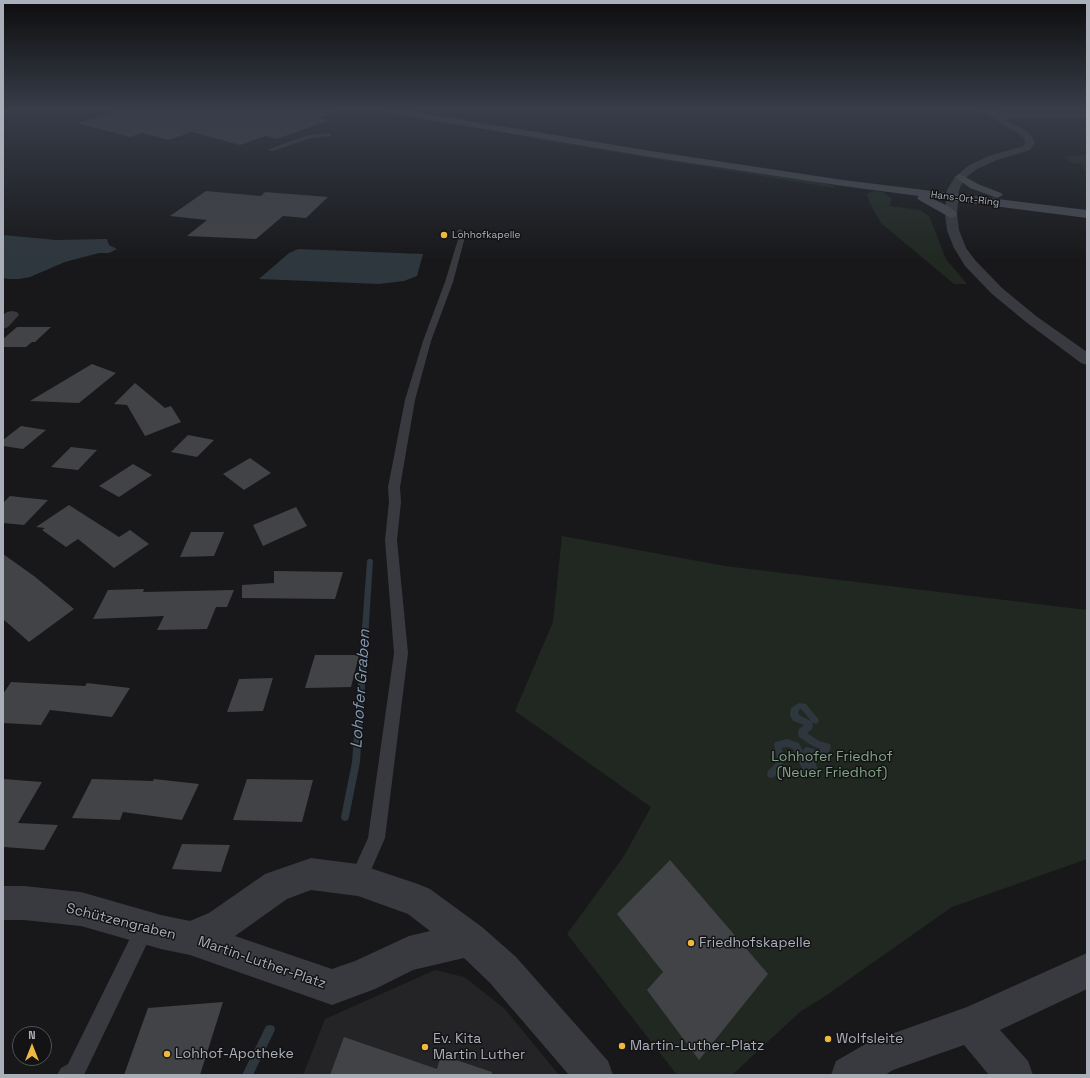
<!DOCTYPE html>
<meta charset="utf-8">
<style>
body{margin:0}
#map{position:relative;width:1090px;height:1078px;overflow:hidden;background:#18181a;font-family:"Space Grotesk",sans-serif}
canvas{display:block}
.frame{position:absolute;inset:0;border:4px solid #abafb9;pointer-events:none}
.north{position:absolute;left:12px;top:1026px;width:40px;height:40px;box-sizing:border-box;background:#131315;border:1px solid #505157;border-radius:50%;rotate:0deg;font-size:11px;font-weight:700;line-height:16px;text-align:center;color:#abafb9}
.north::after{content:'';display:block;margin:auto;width:14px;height:18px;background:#edba3d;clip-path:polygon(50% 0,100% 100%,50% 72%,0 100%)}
</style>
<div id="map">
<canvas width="1090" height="1078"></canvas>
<div class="frame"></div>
<div class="north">N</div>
</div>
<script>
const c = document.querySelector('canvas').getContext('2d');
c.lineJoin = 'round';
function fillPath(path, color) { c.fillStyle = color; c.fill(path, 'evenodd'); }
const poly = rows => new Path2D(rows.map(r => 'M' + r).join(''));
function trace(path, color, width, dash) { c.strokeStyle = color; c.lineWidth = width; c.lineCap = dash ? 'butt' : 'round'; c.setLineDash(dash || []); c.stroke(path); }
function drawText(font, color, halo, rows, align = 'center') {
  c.font = font + ' "Space Grotesk",sans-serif'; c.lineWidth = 3; c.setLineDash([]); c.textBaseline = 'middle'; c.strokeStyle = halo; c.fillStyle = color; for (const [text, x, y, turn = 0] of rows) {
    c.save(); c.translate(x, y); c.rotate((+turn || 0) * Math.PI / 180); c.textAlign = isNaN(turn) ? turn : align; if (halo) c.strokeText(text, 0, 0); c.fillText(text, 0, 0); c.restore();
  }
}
const built = poly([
 [435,970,464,977,504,1008,559,1075,303,1075,325,1019]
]);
const green = poly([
 [536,137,811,180,835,186,835,188,533,139],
 [1087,154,1087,173,1081,164,1072,163,1064,157],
 [873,191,883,192,892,199,889,206,920,210,929,216,946,259,967,284,954,284,881,223,870,204,867,194],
 [562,536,725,566,1087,610,1087,859,952,907,821,999,801,1011,732,1075,677,1075,567,934,624,856,651,807,515,711,553,622]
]);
const water = poly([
 [3,235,56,240,107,239,109,245,117,249,109,253,99,253,65,262,30,277,19,279,9,279,3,278],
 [298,249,423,254,417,276,404,281,379,284,259,279,289,253]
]);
const stream = poly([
 [368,559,372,559,373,561,360,762,349,817,348,820,345,821,342,820,341,817,352,762,367,561,368,559],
 [799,703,806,704,819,720,818,723,815,724,812,722,813,726,812,729,807,733,819,741,830,744,831,747,828,754,818,758,813,757,818,769,815,775,812,776,805,775,793,749,787,747,782,748,785,759,780,771,774,777,771,778,768,777,767,774,768,771,774,765,777,759,774,745,775,742,787,739,799,743,807,760,803,751,804,748,807,747,818,750,821,749,814,747,799,737,798,732,799,729,804,725,793,721,790,715,791,708,799,703],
 [800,709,801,709,811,721,799,715,798,712,800,709],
 [270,1025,274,1026,275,1030,253,1075,242,1075,266,1026,270,1025]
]);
const building = poly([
 [119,111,331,111,331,113,320,118,330,120,277,139,265,136,240,145,192,132,168,140,142,133,130,137,77,123],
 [206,191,261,196,265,192,328,197,306,218,283,216,256,239,187,236,207,220,170,216],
 [17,327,51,327,35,342,32,342,26,347,3,347,3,339],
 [92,364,116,373,79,403,30,401],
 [135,383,165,408,171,406,181,422,145,436,127,405,114,404],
 [21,426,46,430,23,449,3,446,3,440],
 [188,435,214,440,197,457,171,452],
 [71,447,97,450,78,470,51,467],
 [250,458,271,473,244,490,223,474],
 [133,464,152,475,119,497,99,486],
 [10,496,28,498,48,500,24,525,3,523,3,503],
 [69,505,119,537,130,530,149,544,114,568,78,539,66,547,42,530,45,528,36,527],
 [296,507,307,526,263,546,253,525],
 [191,532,224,532,214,556,180,557],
 [3,554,34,576,74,609,29,642,3,619],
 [274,571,343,572,335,599,242,598,242,585,274,583],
 [144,589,143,592,234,590,227,607,216,607,207,629,157,630,164,616,93,619,108,590],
 [315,655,359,655,351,687,305,688],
 [273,678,263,711,227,712,239,679],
 [11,682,85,686,87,683,130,688,112,717,50,710,41,725,3,723,3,694],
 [3,779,42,782,18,823,58,825,44,850,4,847,3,849],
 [92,779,153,781,154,779,199,784,182,820,123,812,120,820,72,818],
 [247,779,313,780,302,822,233,820],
 [182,844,230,845,221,872,172,869],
 [670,860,768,974,699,1060,647,990,663,972,617,914],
 [223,1002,200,1075,124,1075,148,1008],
 [344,1037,437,1069,441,1055,492,1072,492,1075,330,1075]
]);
const service = poly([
 [329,133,331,134,331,136,311,138,272,151,267,150,308,135,329,133],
 [460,229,463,231,465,237,453,282,431,341,415,400,400,487,401,502,397,540,408,653,385,838,364,886,358,889,352,886,349,880,368,838,394,653,385,540,389,502,388,487,405,400,423,341,445,282,455,249,459,237,457,231,460,229],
 [145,920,152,922,154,929,84,1075,57,1075,61,1068,68,1064,138,922,145,920]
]);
const minor = poly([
 [981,111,991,111,996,113,1087,112,1087,118,1005,119,1025,130,1031,135,1035,143,1030,150,997,160,977,169,964,179,959,190,957,214,959,230,966,248,975,260,1002,288,1036,316,1087,352,1087,365,1081,363,1026,322,992,294,965,266,954,248,947,230,945,214,947,190,955,177,969,165,989,156,1023,146,1025,143,1024,138,1019,134,981,111],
 [12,311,17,312,19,315,8,327,3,329,3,315,7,312,12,311],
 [311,858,358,864,418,884,430,889,482,927,516,957,608,1061,613,1075,569,1075,490,983,464,958,413,970,375,989,332,1005,190,955,161,949,81,926,24,920,3,920,3,886,24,886,81,892,161,915,190,921,209,913,265,874,311,858],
 [311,890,358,896,408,914,430,931,409,936,355,961,332,969,235,936,287,899,311,890],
 [1087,953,1087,989,1000,1030,1028,1061,1033,1075,989,1075,964,1045,893,1070,885,1075,831,1075,836,1061,869,1042,967,1007,1087,953]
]);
const secondary = poly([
 [390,111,410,111,651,151,843,180,1087,210,1087,218,931,198,948,206,955,211,957,214,955,217,951,218,919,200,917,198,919,196,843,186,651,157,394,114,390,111],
 [960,174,978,184,1001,193,1003,195,997,198,970,188,955,177,960,174]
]);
const markers = [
 [444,235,4,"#edba3d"],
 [691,943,4,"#edba3d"],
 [828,1039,4,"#edba3d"],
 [622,1046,4,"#edba3d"],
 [425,1047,4,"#edba3d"],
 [167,1054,4,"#edba3d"]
];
const farStreetnames = [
 ["Hans-Ort-Ring",965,199,7]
];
const farPoinames = [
 ["Lohhofkapelle",452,235]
];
const nearParknames = [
 ["Lohhofer Friedhof",832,757],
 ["(Neuer Friedhof)",832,773]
];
const nearStreetnames = [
 ["Schützengraben",121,922,14],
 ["Martin-Luther-Platz",262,963,19]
];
const nearPoinames = [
 ["Friedhofskapelle",699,943],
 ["Ev. Kita",433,1039],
 ["Martin Luther",433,1055],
 ["Wolfsleite",836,1039],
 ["Martin-Luther-Platz",630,1046],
 ["Lohhof-Apotheke",175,1054]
];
const nearWaternames = [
 ["Lohofer Graben",361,689,-86]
];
fillPath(built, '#242427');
fillPath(green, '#202821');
fillPath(water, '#2e363e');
fillPath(stream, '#2e363e');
fillPath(building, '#424347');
fillPath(service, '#393a3f');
fillPath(minor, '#393a3f');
fillPath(secondary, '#47494f');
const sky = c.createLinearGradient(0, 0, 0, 262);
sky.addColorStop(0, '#0d0d0e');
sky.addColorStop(0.42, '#373d49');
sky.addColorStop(1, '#373d4900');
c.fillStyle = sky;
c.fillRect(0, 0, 1090, 262);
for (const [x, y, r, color] of markers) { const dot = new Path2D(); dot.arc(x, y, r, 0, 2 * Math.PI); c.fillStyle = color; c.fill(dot); trace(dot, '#131315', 1.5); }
drawText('10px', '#abafb9', '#131315', farStreetnames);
drawText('10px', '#abafb9', '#131315', farPoinames, 'left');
drawText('14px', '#82a486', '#131315', nearParknames);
drawText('14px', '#abafb9', '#131315', nearStreetnames);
drawText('14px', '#abafb9', '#131315', nearPoinames, 'left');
drawText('italic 16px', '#839ab3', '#131315', nearWaternames);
</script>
